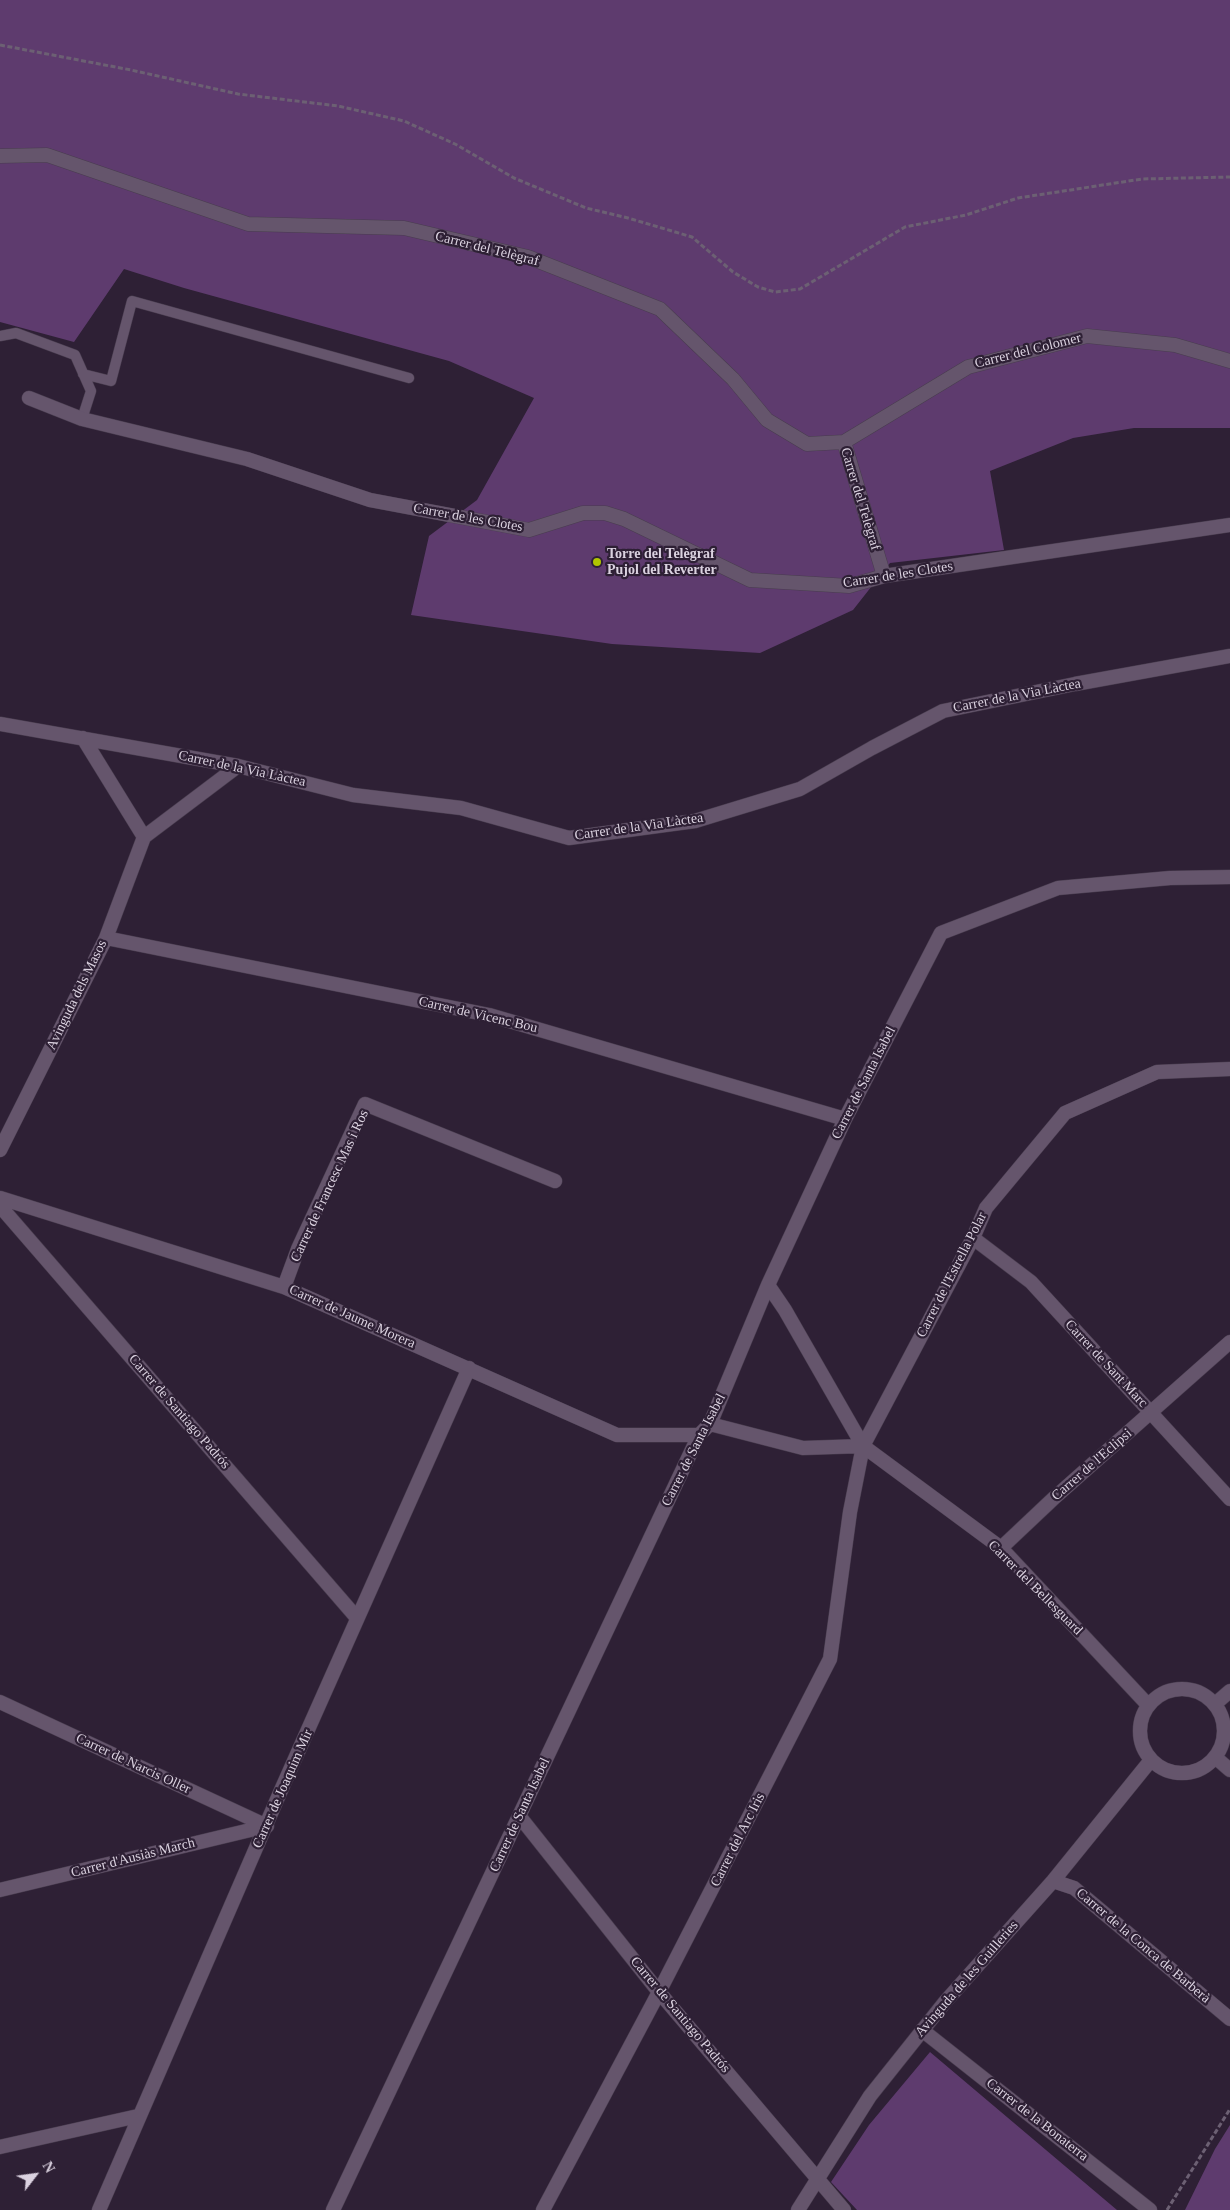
<!DOCTYPE html>
<meta charset="utf-8">
<style>
body{margin:0}
#map{position:relative;width:1230px;height:2210px;overflow:hidden;background:#2e2035;font-family:"Times New Roman",serif}
canvas{display:block}
.north{position:absolute;left:10px;top:2150px;width:50px;height:50px;-webkit-text-stroke:4px #2e2035;paint-order:stroke;rotate:60deg;font-size:14px;font-weight:700;line-height:20px;text-align:center;color:#dbd2e0}
.north::after{content:'';display:block;margin:auto;width:18px;height:22px;background:#dbd2e0;clip-path:polygon(50% 0,100% 100%,50% 72%,0 100%)}
</style>
<div id="map">
<canvas width="1230" height="2210"></canvas>
<div class="north">N</div>
</div>
<script>
const c = document.querySelector('canvas').getContext('2d');
c.lineJoin = 'round';
function fillPath(path, color) { c.fillStyle = color; c.fill(path, 'evenodd'); }
const poly = rows => new Path2D(rows.map(r => 'M' + r).join(''));
function trace(path, color, width, dash) { c.strokeStyle = color; c.lineWidth = width; c.lineCap = dash ? 'butt' : 'round'; c.setLineDash(dash || []); c.stroke(path); }
function drawText(font, color, halo, rows, align = 'center') {
  c.font = font + ' "Times New Roman",serif'; c.lineWidth = 4.5; c.setLineDash([]); c.textBaseline = 'middle'; c.strokeStyle = halo; c.fillStyle = color; for (const [text, x, y, turn = 0] of rows) {
    c.save(); c.translate(x, y); c.rotate((+turn || 0) * Math.PI / 180); c.textAlign = isNaN(turn) ? turn : align; if (halo) c.strokeText(text, 0, 0); c.fillText(text, 0, 0); c.restore();
  }
}
const forest = poly([
 [0,0,1230,0,1230,428,1134,428,1073,438,990,471,1004,550,890,563,853,610,760,653,612,644,411,615,429,536,477,500,534,398,449,361,184,288,124,269,74,342,0,322],
 [930,2052,1117,2210,857,2210,831,2182,869,2125],
 [1230,2125,1230,2210,1185,2210,1215,2149]
]);
const path = poly([
 [0,45,131,70,238,94,338,106,404,121,455,144,514,178,586,208,628,218,692,237,733,272,758,287,775,292,800,289,905,227,966,215,1018,198,1142,179,1230,177],
 [1167,2210,1230,2109]
]);
const service = poly([
 [0,336,16,333,75,355,91,391,82,419],
 [83,374,111,381,132,301,409,378]
]);
const minor = poly([
 [0,156,47,155,248,224,404,228,528,257,660,309,733,379,767,420,807,444,844,442,968,367,1087,336,1175,345,1230,361],
 [29,398,82,419,247,459,370,500,529,530,583,513,605,513,624,519,750,580,849,586,884,576,1230,525],
 [844,442,884,576],
 [0,724,238,766,353,795,461,808,569,838,695,821,800,789,872,748,943,711,1075,684,1230,656],
 [83,738,144,837],
 [106,938,489,1015,845,1119],
 [0,1150,106,938,144,837,238,766],
 [0,1198,284,1287,617,1435,699,1435],
 [0,1206,357,1618],
 [973,1238,1031,1282,1230,1499],
 [768,1285,785,1310,863,1446,1001,1548,1148,1705],
 [284,1287,298,1249,365,1104,555,1181],
 [710,1424,803,1448,863,1446],
 [1001,1548,1054,1498,1230,1342],
 '1140 1731a42 42 0 1 1 84 0a42 42 0 1 1-84 0Z',
 [0,1702,267,1826],
 [1215,1704,1230,1691],
 [1215,1757,1230,1770],
 [520,1817,659,1992,844,2210],
 [1053,1881,1074,1888,1230,2019],
 [0,1890,267,1826],
 [922,2030,1150,2210],
 [0,2147,138,2116],
 [99,2210,282,1788,469,1368],
 [333,2210,699,1435,710,1424,768,1285,845,1119,941,933,1058,888,1170,878,1230,877],
 [543,2210,659,1992,830,1659,850,1512,863,1446,973,1238,986,1208,1065,1113,1157,1072,1230,1069],
 [798,2210,870,2096,945,2002,1053,1881,1151,1760]
]);
const markers = [
 [597,562,5,"#b0c500"]
];
const streetNames = [
 ["Carrer del Telègraf",487,249,14],
 ["Carrer del Colomer",1028,351,-14],
 ["Carrer del Telègraf",860,499,73],
 ["Carrer de les Clotes",468,518,10],
 ["Carrer de les Clotes",898,575,-9],
 ["Carrer de la Via Làctea",1017,696,-11],
 ["Carrer de la Via Làctea",242,769,12],
 ["Carrer de la Via Làctea",639,827,-8],
 ["Avinguda dels Masos",77,995,-64],
 ["Carrer de Vicenc Bou",478,1015,13],
 ["Carrer de Santa Isabel",864,1083,-63],
 ["Carrer de Francesc Mas i Ros",330,1186,-65],
 ["Carrer de l'Estrella Polar",952,1275,-63],
 ["Carrer de Jaume Morera",352,1317,24],
 ["Carrer de Sant Marc",1106,1364,47],
 ["Carrer de Santiago Padrós",179,1412,49],
 ["Carrer de Santa Isabel",694,1450,-63],
 ["Carrer de l'Eclipsi",1092,1465,-41],
 ["Carrer del Bellesguard",1035,1588,45],
 ["Carrer de Narcis Oller",133,1764,25],
 ["Carrer de Joaquim Mir",283,1789,-66],
 ["Carrer de Santa Isabel",520,1815,-65],
 ["Carrer del Arc Iris",738,1840,-63],
 ["Carrer d'Ausiàs March",133,1858,-14],
 ["Carrer de la Conca de Barberà",1143,1946,40],
 ["Avinguda de les Guilleries",967,1979,-49],
 ["Carrer de Santiago Padrós",680,2015,50],
 ["Carrer de la Bonaterra",1037,2120,38]
];
const poiNames = [
 ["Torre del Telègraf",607,554],
 ["Pujol del Reverter",607,570]
];
fillPath(forest, '#5e3b6e');
trace(service, '#493d4f', 11);
trace(minor, '#493d4f', 15);
trace(path, '#6c6073', 3, [5, 2.5]);
trace(service, '#65556c', 10);
trace(minor, '#65556c', 14);
for (const [x, y, r, color] of markers) { const dot = new Path2D(); dot.arc(x, y, r, 0, 2 * Math.PI); c.fillStyle = color; c.fill(dot); trace(dot, '#2e2035', 2); }
drawText('14px', '#dbd2e0', '#2e2035', streetNames);
drawText('bold 14px', '#dbd2e0', '#2e2035', poiNames, 'left');
</script>
